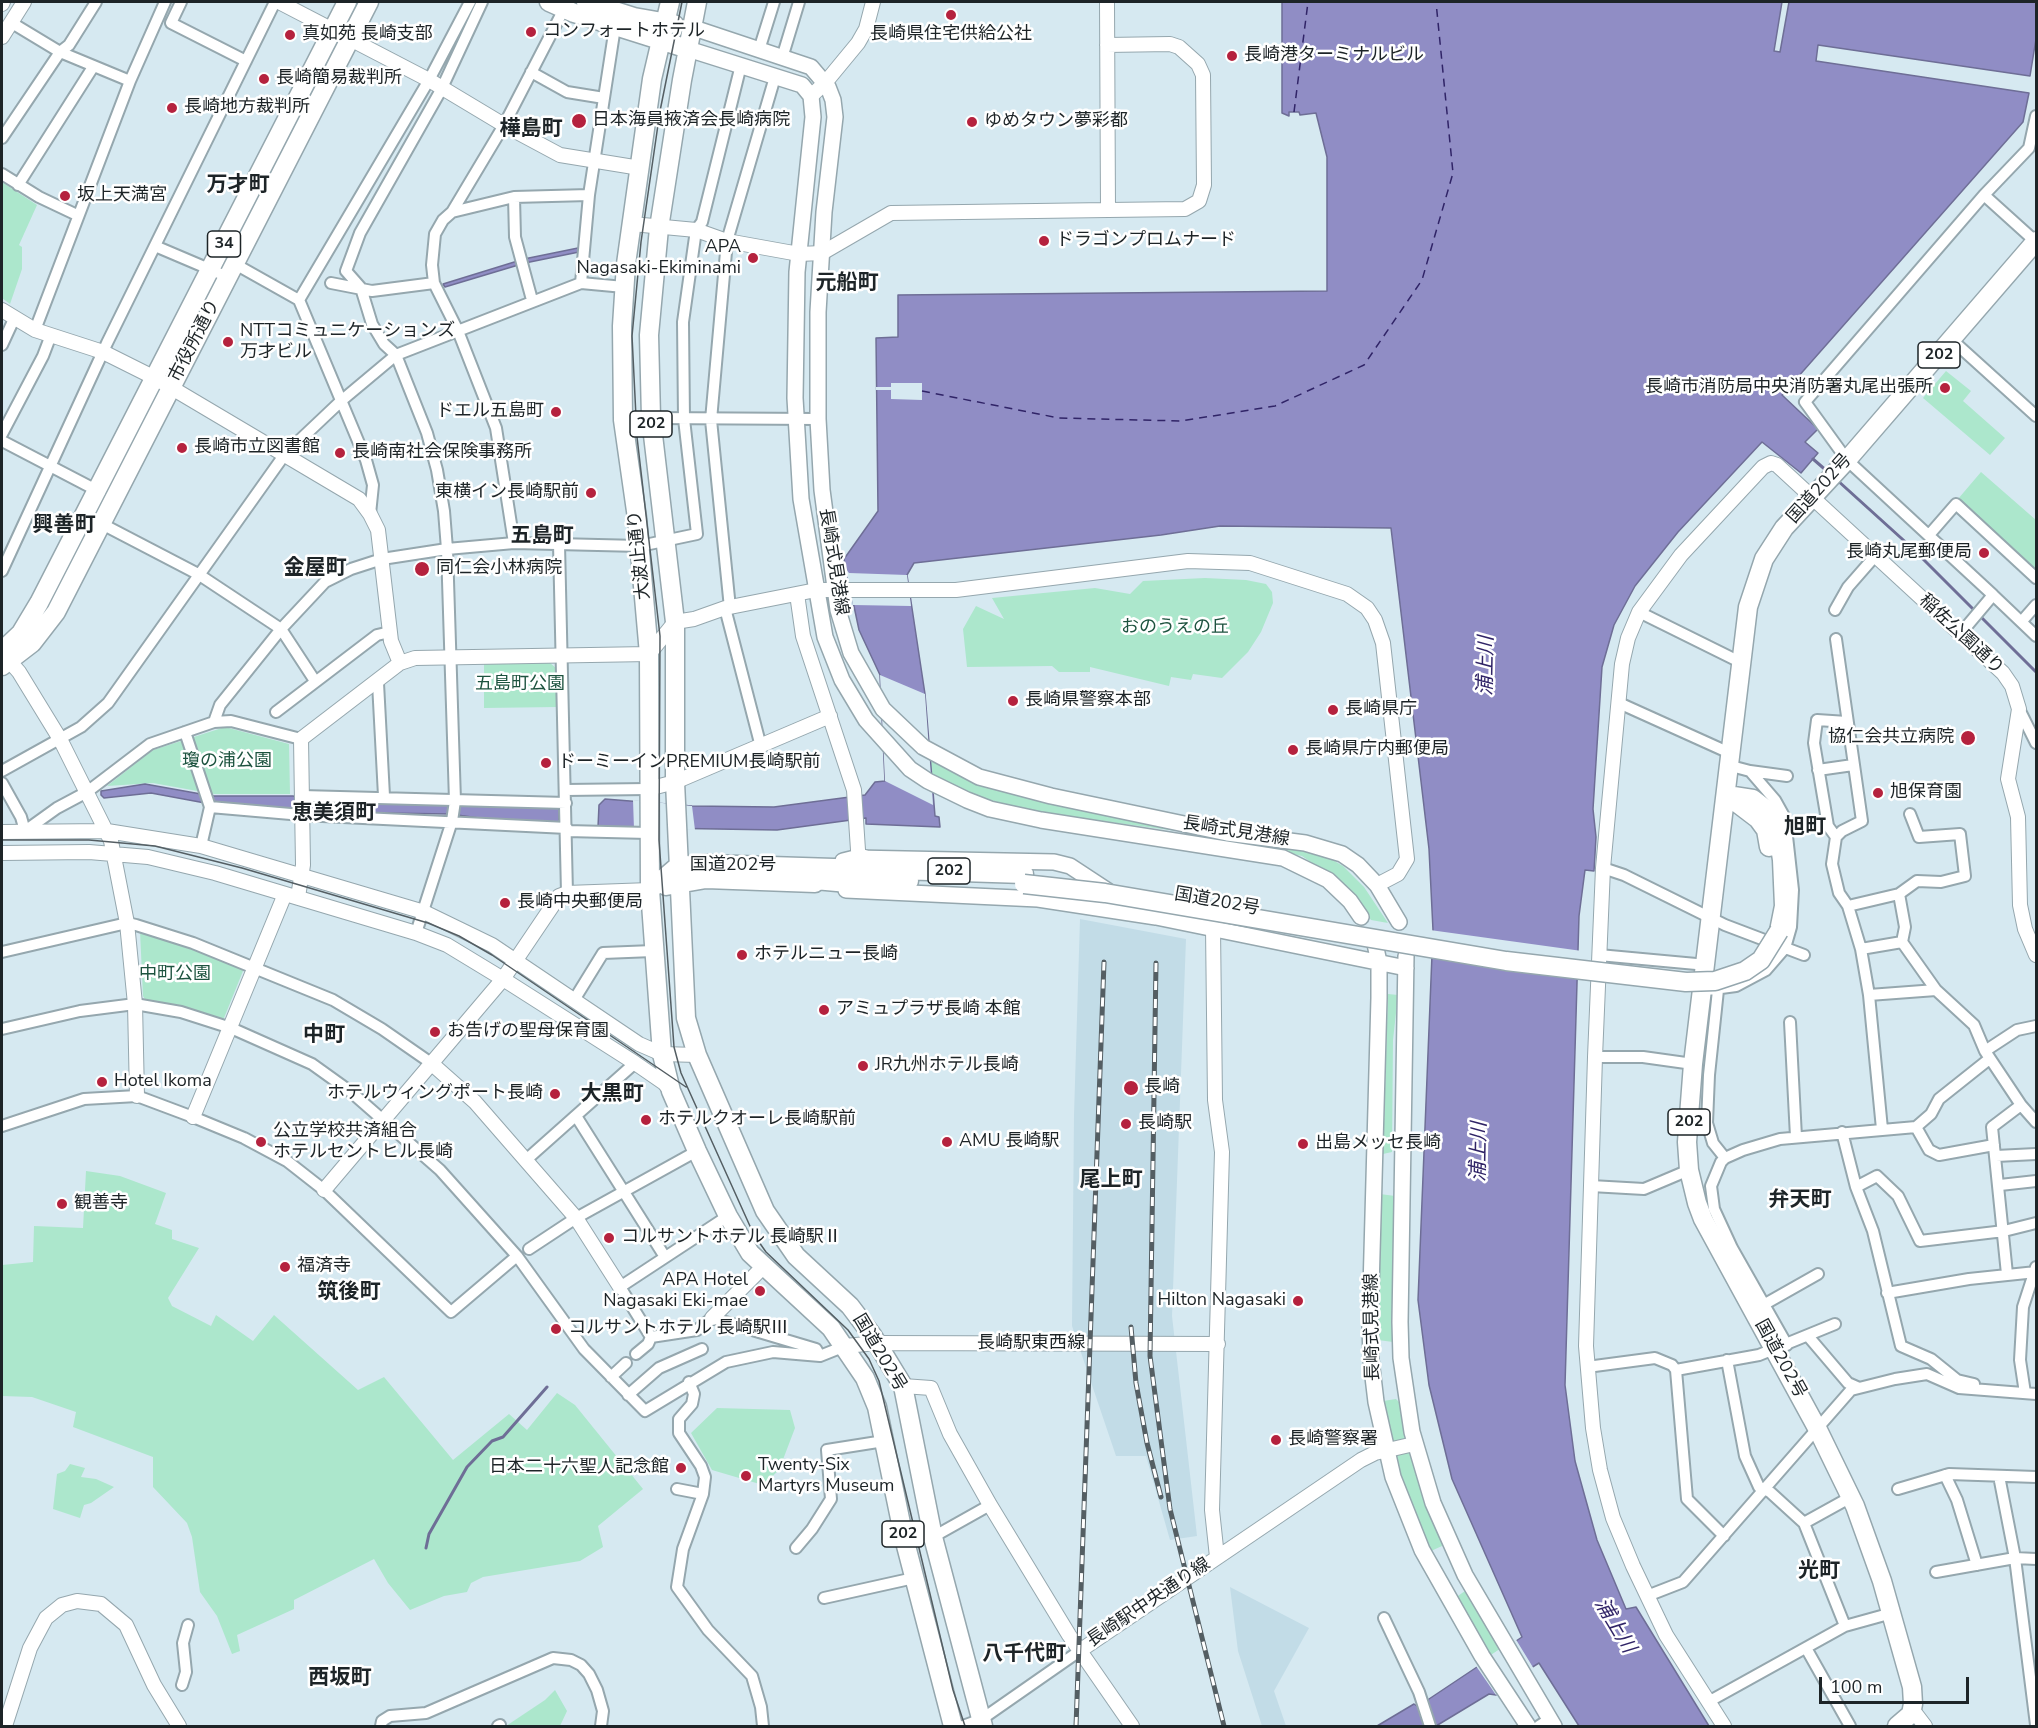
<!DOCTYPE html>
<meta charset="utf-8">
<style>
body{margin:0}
#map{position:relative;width:2038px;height:1728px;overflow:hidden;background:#d6e9f1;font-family:"Nunito Sans",sans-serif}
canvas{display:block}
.frame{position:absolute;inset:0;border:3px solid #1d2427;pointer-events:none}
.scale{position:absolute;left:1819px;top:1677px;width:150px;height:27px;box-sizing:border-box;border:3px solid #1d2427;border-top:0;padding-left:8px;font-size:18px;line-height:21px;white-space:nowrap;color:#1d2427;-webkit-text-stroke:4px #fff;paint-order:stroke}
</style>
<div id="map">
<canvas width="2038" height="1728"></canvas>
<div class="frame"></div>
<div class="scale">100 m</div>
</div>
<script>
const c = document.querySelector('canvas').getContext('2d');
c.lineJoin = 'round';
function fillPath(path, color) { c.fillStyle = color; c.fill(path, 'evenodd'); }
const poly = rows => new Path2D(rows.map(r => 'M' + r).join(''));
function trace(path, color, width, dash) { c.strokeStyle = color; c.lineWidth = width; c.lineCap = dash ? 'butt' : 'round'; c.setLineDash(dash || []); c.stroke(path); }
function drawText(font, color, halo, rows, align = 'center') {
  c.font = font + ' "Nunito Sans","Noto Sans JP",sans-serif'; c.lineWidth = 5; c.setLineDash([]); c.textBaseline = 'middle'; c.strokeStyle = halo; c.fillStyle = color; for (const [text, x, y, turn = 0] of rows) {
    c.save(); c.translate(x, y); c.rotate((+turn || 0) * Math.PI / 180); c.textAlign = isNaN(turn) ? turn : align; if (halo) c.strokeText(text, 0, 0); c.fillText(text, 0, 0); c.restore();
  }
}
const built = poly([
 [1080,919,1186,939,1172,1316,1197,1536,1170,1540,1146,1456,1116,1456,1072,1326,1074,1115],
 [1230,1587,1309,1628,1274,1691,1286,1726,1262,1726,1238,1651]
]);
const green = poly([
 [2,182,37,205,19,245,22,247,22,269,10,304,2,298],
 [1946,371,1971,391,1963,401,2005,438,1990,455,1923,398],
 [1981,472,2036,520,2036,572,1958,499],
 [1205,578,1246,580,1266,584,1272,592,1273,603,1261,632,1248,652,1222,678,1193,674,1191,680,1171,677,1169,686,1090,667,1090,672,1059,672,1052,666,967,667,963,629,976,606,1004,619,992,598,1095,588,1130,594,1143,581],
 [484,663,550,663,556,668,557,707,484,708],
 [225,727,289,744,290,794,214,794,153,783,107,786,153,750],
 [930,761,994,789,1056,805,1093,807,1179,825,1177,831,1013,809,990,804,931,779],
 [1230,840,1317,853,1331,859,1343,866,1364,887,1388,923,1371,920,1345,886,1302,856],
 [140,931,240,967,243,971,224,1018,220,1021,182,1007,146,1001,143,996],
 [1388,994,1398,995,1393,1040,1392,1152,1383,1154],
 [86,1171,120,1176,166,1193,155,1224,172,1230,172,1239,199,1248,168,1298,172,1306,211,1326,216,1315,253,1341,274,1315,358,1390,384,1377,453,1460,509,1414,527,1430,557,1393,575,1405,643,1489,598,1526,603,1547,580,1561,483,1577,471,1583,467,1592,444,1596,410,1610,388,1583,374,1559,294,1600,294,1609,237,1635,240,1651,232,1654,217,1616,200,1592,192,1537,187,1523,153,1487,153,1457,73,1427,76,1412,32,1397,2,1396,2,1265,33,1262,34,1226,83,1228],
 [1380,1194,1395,1196,1395,1340,1393,1342,1378,1340],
 [1396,1399,1399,1402,1425,1501,1443,1542,1442,1546,1431,1551,1427,1549,1399,1476,1383,1401],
 [717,1408,790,1410,795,1428,779,1470,763,1485,712,1470,691,1433],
 [70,1464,85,1468,81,1477,96,1479,114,1487,91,1503,84,1505,80,1518,53,1509,57,1474,65,1471],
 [1465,1591,1469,1593,1504,1647,1489,1656,1455,1598],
 [555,1690,567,1711,560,1726,506,1726,545,1700]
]);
const water = poly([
 [1282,2,1782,2,1774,51,1780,52,1789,2,2036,2,2036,39,2030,76,1818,45,1816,61,2029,93,2023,122,1782,395,1818,429,1805,442,1818,453,1801,473,1762,442,1678,532,1635,586,1614,625,1602,667,1593,809,1596,837,1594,871,1585,870,1579,916,1565,1385,1575,1461,1597,1540,1626,1609,1636,1607,1709,1726,1579,1726,1539,1663,1505,1684,1496,1695,1489,1694,1436,1726,1377,1726,1414,1704,1417,1706,1426,1701,1522,1637,1452,1479,1429,1385,1418,1300,1433,930,1429,849,1391,528,1220,526,1161,535,914,563,907,575,925,694,935,816,939,817,940,827,866,824,866,818,777,830,598,827,599,805,605,799,692,806,774,807,865,795,875,782,885,781,880,675,859,630,844,559,878,511,876,338,898,337,898,295,1327,291,1327,157,1316,113,1300,115,1299,112,1289,112,1289,116,1282,113,1282,2],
 [578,248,579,252,525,263,445,287,443,284,524,259,578,248],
 [145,784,212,796,293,796,311,800,559,806,559,822,486,819,450,814,312,812,205,803,151,793,104,798,101,795,101,791,145,784]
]);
const pier = poly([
 [891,383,922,383,922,400,891,399,891,390,876,390,876,387,891,387],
 [846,569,849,573,907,575,911,606,853,605],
 [880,675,925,694,933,805,885,781],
 [633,800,692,806,695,830,634,829],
 [1430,930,1582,951,1581,964,1429,944],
 [1515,1638,1534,1669,1496,1695,1476,1666]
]);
const stream = poly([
 [1813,459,1828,472],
 [1837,480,1911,547,2036,672],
 [426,1548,429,1534,467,1467,492,1441,503,1437,547,1387]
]);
const ferry = poly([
 [1294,112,1308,2],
 [922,391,1059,418,1181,421,1275,406,1364,365,1422,280,1453,173,1436,2]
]);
const minor = poly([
 [181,2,171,23,246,61],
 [12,23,60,52,130,81],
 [759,50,774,2],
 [782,58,799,2],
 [531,72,567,92,604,98],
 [2,138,60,52,69,45,96,2],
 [2,174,39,197,77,215],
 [18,185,93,67],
 [1984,195,2036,242],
 [514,197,515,237,532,300],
 [452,212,504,125,564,9],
 [155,246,228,277],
 [235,264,299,300,366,460,373,485,370,514],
 [331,283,372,291,434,283],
 [581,283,589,195,615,27],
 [299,300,429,80,470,2],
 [35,330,130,81,165,2],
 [1952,340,2036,416],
 [2,345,14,319],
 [651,418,818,419],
 [2,434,43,356,51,335],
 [2,441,100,492],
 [102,524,198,574,281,629,315,681],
 [1929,535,1956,504,2036,578],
 [514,543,496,428,458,331,434,283,432,265,435,234,443,220,452,212,514,197,589,195],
 [559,544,567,893],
 [2,571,107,343,275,2],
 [1993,595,2036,636],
 [725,608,760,743],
 [730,608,711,420,727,241,775,77],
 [1835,610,1848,587,1876,555],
 [1639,612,1742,663],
 [2022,621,2036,605],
 [1961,633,1993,595,1847,460,1805,402,1984,195,2029,148,2036,116],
 [1836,639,1862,821,1842,831,1836,837,1832,864,1839,893,1848,906,1861,949,1869,995,1882,1129],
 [378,683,384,796],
 [1619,703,1732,754],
 [2019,709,2036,743],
 [276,712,377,635,390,632],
 [214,722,220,705,281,629,325,582,351,569,382,559,447,549,514,543,640,546,697,534,684,419,683,322,696,230,702,222,741,65],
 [185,732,210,807,201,846],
 [1818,770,1853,765],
 [2,771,81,727,108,703,285,454,341,401,396,355,581,283,624,287],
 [1750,771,1787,776],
 [2,783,21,817,25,831,57,808,87,792,150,744,214,722,231,721,301,739],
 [565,790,648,789],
 [302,796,566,803],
 [210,807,302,815,567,828],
 [567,831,648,833],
 [1836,837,1828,826,1814,743,1817,720,1847,722],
 [1603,868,1624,875,1725,925,1804,955],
 [1899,894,1905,927,1902,942,1936,990,1974,1025,1985,1051],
 [1848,906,1899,894,1917,881,1941,882,1965,876,1960,834,1919,837,1910,814],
 [416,933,452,821,455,801,447,549,444,511,437,470,427,433,396,355,384,344,372,324,361,288,346,271,360,233,441,90,482,2],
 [1861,949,1902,942],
 [2,952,127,923,136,925,193,943,333,1000,382,1029,431,1063],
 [1599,955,1707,965],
 [1718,990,1709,1075,1707,1123,1713,1143,1725,1158],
 [1699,991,1736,986,1766,970,1785,948,1791,927,1793,890,1785,818,1775,800,1750,771,1731,766],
 [1869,995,1936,990],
 [574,1000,603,953,653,951],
 [1790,1022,1796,1137],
 [2036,1026,2017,1030,1985,1051,2021,1105,2036,1122],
 [2,1029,80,1011,135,1004,181,1012,231,1028,312,1064,351,1092,440,1170,517,1256,584,1349,645,1411,726,1362,773,1352,820,1356,845,1346],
 [1595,1057,1643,1057,1693,1064],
 [576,1116,665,1257],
 [2,1126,84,1099,137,1096,193,1117,244,1138,287,1161,324,1190,451,1312,517,1256],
 [1916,1127,1929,1150,1939,1155,1994,1145],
 [1842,1132,1856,1187,1873,1231,1901,1346,1931,1359,1957,1380,1974,1384],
 [1996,1156,2036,1154],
 [526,1160,635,1063],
 [2000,1185,2036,1181],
 [1591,1186,1644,1189,1689,1170],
 [1856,1187,1877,1176,1898,1196,1920,1241,2004,1231,2036,1223],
 [529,1249,576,1218,697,1151],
 [2007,1274,1992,1127,2021,1105],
 [1887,1293,1969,1279,2036,1272],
 [1765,1304,1818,1274],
 [1808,1336,1848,1383,1857,1387],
 [651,1337,620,1287,728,1216],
 [651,1337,697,1330,712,1318,816,1349,820,1356],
 [1787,1345,1732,1248,1714,1209,1711,1186,1721,1162,1725,1158,1743,1150,1780,1139,1916,1127,1931,1114,1939,1099,1988,1060],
 [636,1354,648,1344,651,1337],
 [1727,1360,1745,1456,1759,1487,1770,1492,1804,1523,1845,1626],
 [1587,1367,1655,1358,1672,1365,1676,1370,1687,1499,1724,1536],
 [1676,1370,1759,1355,1835,1324],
 [611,1377,626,1363],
 [689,1382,694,1394,692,1404,679,1419,679,1433,701,1466,705,1477,703,1494,683,1549,677,1587,708,1630,752,1676,761,1707,763,1726],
 [2025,1393,2020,1360,2023,1307,2036,1267],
 [628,1395,659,1368,702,1349],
 [1945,1475,1957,1500,1977,1565],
 [1999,1476,2015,1558,2036,1725],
 [677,1489,703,1494],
 [1898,1489,1949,1474,2036,1477],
 [1804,1523,1851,1497],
 [904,1538,933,1537,990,1505],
 [796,1548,812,1529,831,1499,827,1450,884,1441],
 [1936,1572,2015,1558,2036,1559],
 [1647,1596,1683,1582,1851,1390,1895,1379,1927,1374,1959,1388,2036,1394],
 [824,1598,914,1578],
 [1384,1618,1419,1692,1430,1726],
 [1806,1648,1850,1726],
 [182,1685,186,1672,183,1643,188,1625],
 [1708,1702,1845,1626,1892,1613],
 [381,1726,382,1721,390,1716,426,1713,553,1658,571,1660,581,1665,589,1674,597,1690,603,1711,601,1726],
 [498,1726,500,1725],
 [963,1726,982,1719,1081,1650],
 [1539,1726,1550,1719]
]);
const tertiary = poly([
 [279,2,429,80,504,125,560,155,640,168],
 [2,4,3,2],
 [2,37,24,2],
 [1107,45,1170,44,1179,47,1198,64,1203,75,1204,185,1199,201,1185,209,1108,210],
 [811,96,825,83,858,43,866,29,873,2],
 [632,224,696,230,727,241,799,254,822,253,891,213,1108,210,1107,2],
 [2,310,35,330,103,352,155,378,359,499,370,514,378,530,391,641,400,663],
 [797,594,803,636,854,790,858,850,859,855,870,859],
 [4,655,19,672,60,739,111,841,127,923,135,1004,137,1096],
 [648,789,675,782,830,716],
 [2,832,107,831,201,846,424,912,492,945,639,1044,662,1054,697,1055],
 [2,853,89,852,148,857,215,873,416,933,447,945,503,979,635,1063,664,1083,671,1091],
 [298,897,303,865,301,739,400,663,415,658,649,654,675,622,694,619,725,608,816,590,956,590,1188,561,1250,563,1347,594,1367,608,1375,620,1383,643,1407,859,1398,874,1377,885],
 [1213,928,1215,1100,1222,1152,1212,1510,1217,1557],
 [431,1063,475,1102,576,1218,620,1287],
 [193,1117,285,894],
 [324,1190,503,979,559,896,567,893,650,890],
 [712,1318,765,1265],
 [845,1346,877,1343,1218,1344],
 [903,1386,931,1388,950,1434,990,1505,1069,1635,1132,1726],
 [1081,1650,1361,1460,1375,1453,1414,1444],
 [1912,1709,1925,1726],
 [5,1726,30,1648,46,1618,62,1605,77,1601,101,1604,126,1625,154,1685,179,1726],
 [1724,1726,1666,1635,1633,1566,1613,1518,1600,1470,1593,1428,1586,1346,1595,1057,1603,868,1622,664,1628,638,1639,612,1681,555,1763,467,1771,463,1777,465,2003,673,2012,686,2019,709,2008,779,2018,817,2020,905,2025,929,2036,955]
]);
const secondary = poly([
 [691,27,811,67,828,87,833,100,835,117,824,212,818,312,818,419,822,490,838,610,851,653,883,709,923,747,979,777,1051,796,1227,833,1305,843,1342,854,1358,865,1377,885,1399,922],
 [688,49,802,85,811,96,813,117,797,272,795,398,801,499,825,637,842,680,866,720,910,769,928,781,967,800,990,809,1041,820,1283,858,1328,880,1350,901,1361,917],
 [843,867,843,861,855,858,1054,862,1070,866,1108,891],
 [846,890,1038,899,1156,917,1406,968],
 [1375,944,1379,962,1379,998,1370,1325,1371,1360,1376,1402,1393,1477,1422,1550,1482,1656,1528,1726],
 [1406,956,1400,1322,1401,1358,1412,1432,1433,1503,1465,1575,1554,1726]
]);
const trunk = poly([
 [549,2,574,13,688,49],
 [586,2,634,17,674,24],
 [670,2,652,79,626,264,622,326,623,420,637,518,649,654,650,890,662,1054,671,1091,697,1151,728,1216,750,1253,831,1328,865,1378,877,1407,904,1538,953,1726],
 [697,2,682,80,659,228,649,335,651,418,675,622,675,782,686,1018,697,1055,765,1211,796,1256,850,1306,872,1335,903,1386,933,1537,983,1726],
 [2,651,21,633,39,603,347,2],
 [2,666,32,643,56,612,369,2],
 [1727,795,1753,799,1771,813,1777,827,1782,860,1784,906,1779,931],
 [1733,800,1758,819,1766,830,1769,847],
 [666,886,706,879,815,883,815,880,848,883,909,881],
 [650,890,678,866,707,864,1024,874],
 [1897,1726,1911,1714,1913,1704,1912,1687,1882,1581,1855,1506,1817,1428,1703,1219,1697,1203,1689,1170,1687,1142,1693,1064,1748,607,1764,559,1784,528,1847,460,2036,241]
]);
const tram = poly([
 [682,2,660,111,641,242,632,336,637,437,660,636,659,840,674,1047,681,1073,754,1235,766,1252,848,1330,869,1359,879,1381,953,1690,965,1726],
 [2,840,89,840,155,846,242,868,428,923,459,936,492,955,686,1087]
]);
const rail = poly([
 [1156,963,1150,1356,1170,1509,1224,1726],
 [1131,1327,1136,1383,1147,1443,1161,1497],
 [1076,1726,1104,962]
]);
const trunkBridge = poly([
 [1024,884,1105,893,1506,961,1686,982,1715,981,1745,971,1761,960,1779,931]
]);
const markers = [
 [951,15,6,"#b5223e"],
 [531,32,6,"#b5223e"],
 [290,35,6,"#b5223e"],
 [1232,56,6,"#b5223e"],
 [264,79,6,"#b5223e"],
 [172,108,6,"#b5223e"],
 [579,121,8,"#b5223e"],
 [972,122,6,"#b5223e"],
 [65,196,6,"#b5223e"],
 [1044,241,6,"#b5223e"],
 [753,258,6,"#b5223e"],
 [228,342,6,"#b5223e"],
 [1945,388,6,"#b5223e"],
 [556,412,6,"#b5223e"],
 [182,448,6,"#b5223e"],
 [340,453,6,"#b5223e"],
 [591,493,6,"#b5223e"],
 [1984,553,6,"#b5223e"],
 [422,569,8,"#b5223e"],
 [1013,701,6,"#b5223e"],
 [1333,710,6,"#b5223e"],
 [1968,738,8,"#b5223e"],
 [1293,750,6,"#b5223e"],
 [546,763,6,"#b5223e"],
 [1878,793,6,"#b5223e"],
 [505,903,6,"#b5223e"],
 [742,955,6,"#b5223e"],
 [824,1010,6,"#b5223e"],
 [435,1032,6,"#b5223e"],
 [863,1066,6,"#b5223e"],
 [102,1082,6,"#b5223e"],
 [1131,1088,8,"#b5223e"],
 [555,1094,6,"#b5223e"],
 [646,1120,6,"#b5223e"],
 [1126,1124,6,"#b5223e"],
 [261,1142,6,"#b5223e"],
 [947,1142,6,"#b5223e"],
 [1303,1144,6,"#b5223e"],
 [62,1204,6,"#b5223e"],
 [609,1238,6,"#b5223e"],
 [285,1267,6,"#b5223e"],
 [760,1291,6,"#b5223e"],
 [1298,1301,6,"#b5223e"],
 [556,1329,6,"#b5223e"],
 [1276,1440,6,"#b5223e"],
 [681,1468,6,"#b5223e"],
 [746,1476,6,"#b5223e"]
];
const shields = [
 [224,244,33],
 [1939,355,42],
 [651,424,42],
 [949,871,42],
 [1689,1122,42],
 [903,1534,42]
];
const shieldNames = [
 ["34",224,244],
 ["202",1939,355],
 ["202",651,424],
 ["202",949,871],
 ["202",1689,1122],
 ["202",903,1534]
];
const poiNames = [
 ["コンフォートホテル",543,32],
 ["真如苑 長崎支部",302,35],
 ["長崎県住宅供給公社",951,35,"center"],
 ["長崎港ターミナルビル",1244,56],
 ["長崎簡易裁判所",276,79],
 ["長崎地方裁判所",184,108],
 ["日本海員掖済会長崎病院",592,121],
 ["ゆめタウン夢彩都",984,122],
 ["坂上天満宮",77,196],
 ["ドラゴンプロムナード",1056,241],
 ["APA",741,248,"right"],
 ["Nagasaki-Ekiminami",741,269,"right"],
 ["NTTコミュニケーションズ",240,332],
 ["万才ビル",240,353],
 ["長崎市消防局中央消防署丸尾出張所",1933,388,"right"],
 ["ドエル五島町",544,412,"right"],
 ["長崎市立図書館",194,448],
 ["長崎南社会保険事務所",352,453],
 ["東横イン長崎駅前",579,493,"right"],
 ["長崎丸尾郵便局",1972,553,"right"],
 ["同仁会小林病院",436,569],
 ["長崎県警察本部",1025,701],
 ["長崎県庁",1345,710],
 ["協仁会共立病院",1954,738,"right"],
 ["長崎県庁内郵便局",1305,750],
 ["ドーミーインPREMIUM長崎駅前",558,763],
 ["旭保育園",1890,793],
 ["長崎中央郵便局",517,903],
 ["ホテルニュー長崎",754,955],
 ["アミュプラザ長崎 本館",836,1010],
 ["お告げの聖母保育園",447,1032],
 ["JR九州ホテル長崎",875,1066],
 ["Hotel Ikoma",114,1082],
 ["長崎",1144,1088],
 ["ホテルウィングポート長崎",543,1094,"right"],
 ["ホテルクオーレ長崎駅前",658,1120],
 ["長崎駅",1138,1124],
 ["公立学校共済組合",273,1132],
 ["ホテルセントヒル長崎",273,1153],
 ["AMU 長崎駅",959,1142],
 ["出島メッセ長崎",1315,1144],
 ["観善寺",74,1204],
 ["コルサントホテル 長崎駅Ⅱ",621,1238],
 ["福済寺",297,1267],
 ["APA Hotel",748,1281,"right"],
 ["Nagasaki Eki-mae",748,1302,"right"],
 ["Hilton Nagasaki",1286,1301,"right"],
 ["コルサントホテル 長崎駅Ⅲ",568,1329],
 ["長崎警察署",1288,1440],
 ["Twenty-Six",758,1466],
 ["Martyrs Museum",758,1487],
 ["日本二十六聖人記念館",669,1468,"right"]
];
const streetNames = [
 ["市役所通り",195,341,-63],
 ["国道202号",1820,489,-48],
 ["大波止通り",640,555,-96],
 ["長崎式見港線",833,562,81],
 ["稲佐公園通り",1961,635,43],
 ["長崎式見港線",1236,832,9],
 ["国道202号",733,866],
 ["国道202号",1217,902,10],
 ["長崎式見港線",1373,1327,-91],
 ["長崎駅東西線",1031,1344],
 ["国道202号",879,1353,59],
 ["国道202号",1780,1359,61],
 ["長崎駅中央通り線",1149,1603,-34]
];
const parkNames = [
 ["おのうえの丘",1175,628],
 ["五島町公園",520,685],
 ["瓊の浦公園",227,762],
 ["中町公園",175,975]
];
const waterNames = [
 ["浦上川",1487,666,-89],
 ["浦上川",1480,1152,-89],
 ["浦上川",1614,1626,59]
];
const quarterNames = [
 ["樺島町",531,130],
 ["万才町",238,186],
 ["元船町",847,284],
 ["興善町",64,526],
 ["五島町",542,537],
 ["金屋町",315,569],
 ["恵美須町",334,814],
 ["旭町",1805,828],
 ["中町",324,1036],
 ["大黒町",612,1095],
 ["尾上町",1111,1181],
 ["弁天町",1800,1201],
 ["筑後町",349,1293],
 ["光町",1819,1572],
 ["八千代町",1024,1655],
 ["西坂町",340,1679]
];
fillPath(built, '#c2dce7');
fillPath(green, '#ace7cc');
fillPath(water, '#908dc5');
trace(water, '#6e6e96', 1.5);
fillPath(pier, '#d6e9f1');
trace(stream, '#6e6e96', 3);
trace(ferry, '#302467', 1.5, [8, 6]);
trace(minor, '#95a7ae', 14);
trace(tertiary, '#95a7ae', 16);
trace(secondary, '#95a7ae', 18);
trace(trunk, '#95a7ae', 21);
trace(minor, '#fff', 10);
trace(tertiary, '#fff', 14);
trace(secondary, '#fff', 15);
trace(trunk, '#fff', 18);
trace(tram, '#545e63', 1.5);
trace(rail, '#545e63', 5);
trace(rail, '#fff', 3, [9]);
trace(trunkBridge, '#95a7ae', 21, []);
trace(trunkBridge, '#fff', 18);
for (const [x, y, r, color] of markers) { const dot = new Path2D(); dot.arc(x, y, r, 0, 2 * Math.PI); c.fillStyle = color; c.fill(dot); trace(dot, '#fff', 2); }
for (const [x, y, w] of shields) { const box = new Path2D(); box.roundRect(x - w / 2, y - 13, w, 26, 4.5); c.fillStyle = '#fff'; c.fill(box); trace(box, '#1d2427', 1.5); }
drawText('bold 16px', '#1d2427', null, shieldNames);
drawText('18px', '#1d2427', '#fff', poiNames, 'left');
drawText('18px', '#1d2427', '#fff', streetNames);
drawText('18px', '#1d533f', '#fff', parkNames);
drawText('italic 20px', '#302467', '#fff', waterNames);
drawText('bold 21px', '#1d2427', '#fff', quarterNames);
</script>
